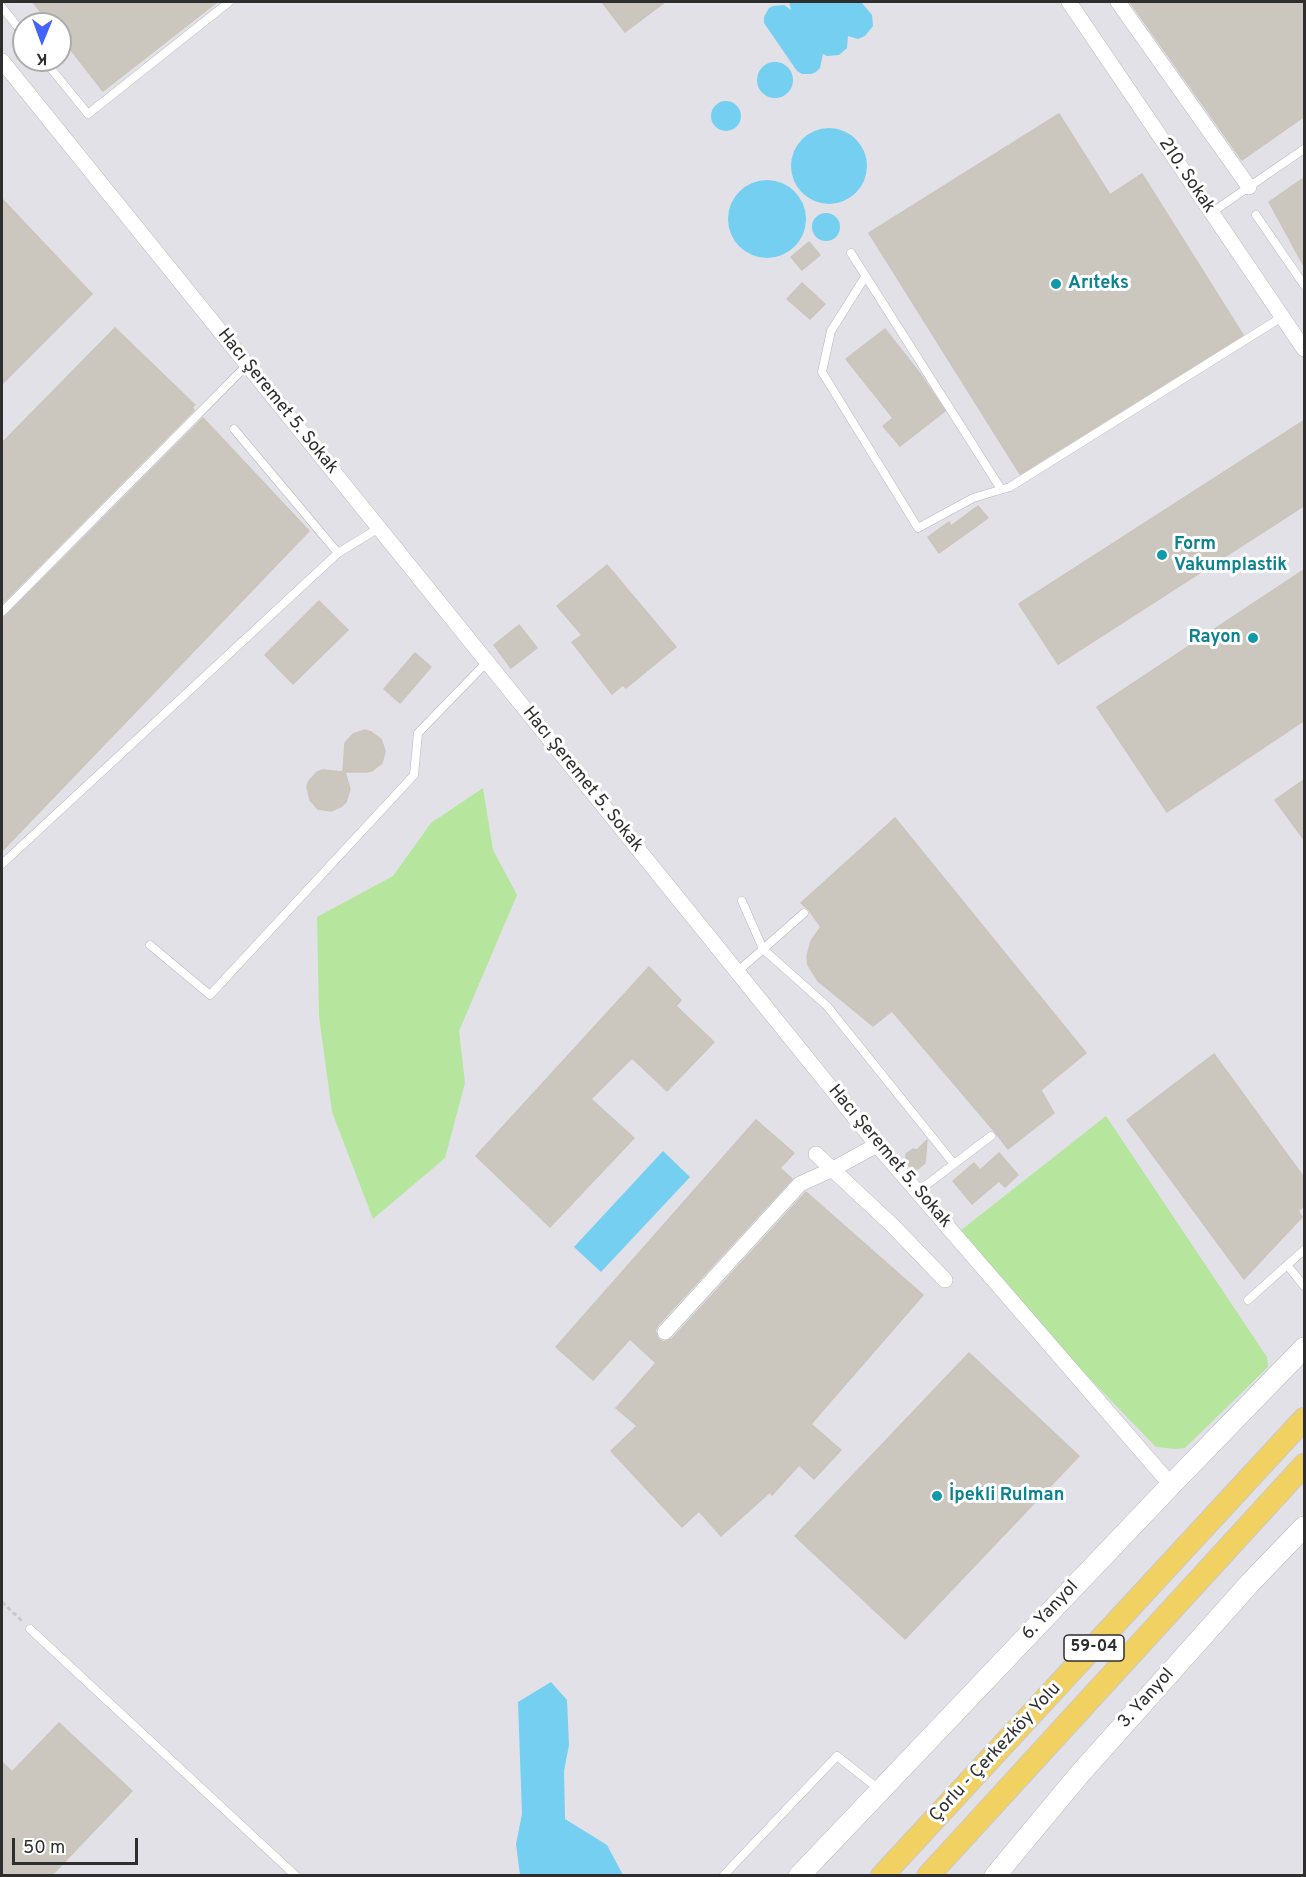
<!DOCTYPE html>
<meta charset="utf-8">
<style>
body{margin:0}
#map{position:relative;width:1306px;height:1877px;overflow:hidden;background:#efe9e1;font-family:Overpass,sans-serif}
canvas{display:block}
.frame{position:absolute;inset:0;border:3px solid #2e2e2e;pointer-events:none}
.north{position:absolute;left:12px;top:12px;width:60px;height:60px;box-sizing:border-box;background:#fff;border:2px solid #ababab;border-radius:50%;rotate:181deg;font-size:16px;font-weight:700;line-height:24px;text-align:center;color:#2e2e2e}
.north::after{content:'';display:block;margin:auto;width:21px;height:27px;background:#4264fb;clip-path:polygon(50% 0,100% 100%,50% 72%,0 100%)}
.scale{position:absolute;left:12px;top:1838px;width:126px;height:27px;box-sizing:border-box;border:3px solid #2e2e2e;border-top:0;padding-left:8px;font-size:18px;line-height:21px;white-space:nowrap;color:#2e2e2e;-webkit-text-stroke:4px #fff;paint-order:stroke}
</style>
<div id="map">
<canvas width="1306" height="1877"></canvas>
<div class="frame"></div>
<div class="north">K</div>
<div class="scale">50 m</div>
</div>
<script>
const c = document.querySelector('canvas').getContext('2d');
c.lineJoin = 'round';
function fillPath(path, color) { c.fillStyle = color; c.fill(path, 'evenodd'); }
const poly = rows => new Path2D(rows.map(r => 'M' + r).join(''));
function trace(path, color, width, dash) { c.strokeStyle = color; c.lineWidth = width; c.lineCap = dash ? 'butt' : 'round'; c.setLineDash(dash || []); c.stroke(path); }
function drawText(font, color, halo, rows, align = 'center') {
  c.font = font + ' Overpass,sans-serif'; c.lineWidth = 6; c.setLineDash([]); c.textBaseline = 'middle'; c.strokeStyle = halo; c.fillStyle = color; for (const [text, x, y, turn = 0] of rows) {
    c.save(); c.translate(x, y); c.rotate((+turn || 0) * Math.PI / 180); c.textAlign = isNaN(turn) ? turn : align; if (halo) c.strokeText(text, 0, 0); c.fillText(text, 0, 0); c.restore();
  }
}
const industrial = poly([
 [2,2,1304,2,1304,1875,2,1876],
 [24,24,60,24,60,60,24,60]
]);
const green = poly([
 [483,788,493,850,517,895,459,1031,465,1083,445,1158,373,1219,332,1112,319,1016,317,917,393,876,431,823],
 [1106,1116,1267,1357,1268,1367,1185,1448,1176,1449,1156,1447,1069,1357,960,1231]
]);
const water = poly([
 [789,2,861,2,872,15,873,26,865,36,858,39,848,36,847,48,839,55,827,56,823,54,820,68,816,72,811,74,802,74,797,71,764,23,764,17,769,8,773,6,784,5,791,10],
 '757 80a18 18 0 1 1 36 0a18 18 0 1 1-36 0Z',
 '711 116a15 15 0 1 1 30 0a15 15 0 1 1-30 0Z',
 '791 166a38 38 0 1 1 76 0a38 38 0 1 1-76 0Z',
 '728 219a39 39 0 1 1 78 0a39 39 0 1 1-78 0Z',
 '812 227a14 14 0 1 1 28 0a14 14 0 1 1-28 0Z',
 [663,1151,690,1177,601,1272,574,1247],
 [551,1682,567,1700,569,1745,564,1771,565,1819,607,1845,623,1875,520,1875,516,1844,522,1814,518,1702]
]);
const building = poly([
 [33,2,217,2,103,91,60,36,60,24,50,24,33,2],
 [602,2,665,2,625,32,602,2],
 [1130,2,1305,2,1305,116,1242,160,1130,2],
 [1059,114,1110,195,1142,174,1243,335,1020,474,869,233,1059,114],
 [1305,177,1305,268,1269,202,1305,177],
 [2,199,92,294,2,384,2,199],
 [809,242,820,255,802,270,791,257,809,242],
 [802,283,825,304,810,319,787,299,802,283],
 [115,328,195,405,192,407,194,410,2,604,2,443,115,328],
 [885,329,921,375,945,411,900,446,883,426,893,418,846,359,885,329],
 [203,418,309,531,2,851,2,618,6,616,203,418],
 [1305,420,1305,505,1058,664,1019,604,1305,420],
 [978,506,988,518,939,553,928,537,949,522,951,526,978,506],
 [607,565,676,647,626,688,623,685,612,694,572,642,582,635,557,606,607,565],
 [1305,569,1305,720,1167,812,1097,707,1305,569],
 [319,601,348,630,293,684,265,655,319,601],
 [519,625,537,648,511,668,494,645,519,625],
 [415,653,431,667,400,703,384,689,415,653],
 [365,730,371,732,381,739,385,751,382,763,372,771,366,772,345,772,350,789,346,802,342,806,331,811,318,809,310,800,307,787,309,781,317,772,323,770,343,772,345,743,353,734,365,730],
 [1305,779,1305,841,1275,800,1305,779],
 [895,818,1086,1053,1041,1090,1054,1113,1008,1149,995,1132,892,1011,873,1026,818,981,808,965,807,957,811,941,821,927,809,910,801,903,895,818],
 [649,967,681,1000,676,1006,714,1042,667,1091,632,1058,591,1099,634,1138,550,1227,476,1156,649,967],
 [1214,1054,1305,1179,1305,1205,1298,1211,1302,1217,1244,1279,1127,1120,1214,1054],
 [756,1120,794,1153,780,1168,792,1179,658,1325,655,1330,658,1339,663,1342,672,1339,806,1192,923,1295,811,1424,841,1450,814,1479,799,1465,772,1495,770,1492,721,1536,699,1511,682,1527,611,1451,637,1426,616,1408,656,1363,630,1339,593,1380,556,1347,756,1120],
 [927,1140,925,1163,918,1169,911,1168,906,1162,906,1154,913,1149,917,1150,927,1140],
 [999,1153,1018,1175,1005,1187,999,1181,972,1204,953,1181,974,1163,980,1170,999,1153],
 [969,1353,1079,1456,905,1639,795,1536,969,1353],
 [59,1723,132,1791,52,1875,2,1875,2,1762,12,1772,59,1723]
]);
const path = poly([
 [2,1602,22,1621]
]);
const service = poly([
 [2,7,24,35],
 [44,60,88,114,229,2],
 [1211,213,1304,149],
 [1256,215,1304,285],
 [851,253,1001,489],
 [865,277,831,331,822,372,918,528,973,498,1010,487,1282,317],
 [234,429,338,553],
 [2,612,247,365],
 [2,864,338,553,379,528],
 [742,901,763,949,827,1006,954,1164],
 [150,945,210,995,414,775,418,733,487,662],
 [737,972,804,913],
 [917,1192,991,1136],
 [1287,1265,1304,1286],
 [1248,1300,1304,1250],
 [30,1629,296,1876],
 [723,1876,837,1756,880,1790]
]);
const minor = poly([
 [1069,2,1304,349],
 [1118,2,1249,187],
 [2,61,877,1145,1171,1485],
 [816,1154,893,1226,945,1280],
 [665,1332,800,1184,833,1169,877,1145]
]);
const secondary = poly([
 [799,1876,1171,1485,1304,1348],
 [995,1876,1078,1776,1250,1583,1304,1527]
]);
const primary = poly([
 [882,1876,1304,1419],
 [928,1876,1304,1465]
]);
const markers = [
 [1056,284,6,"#0f9aa8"],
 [1162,555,6,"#0f9aa8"],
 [1253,638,6,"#0f9aa8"],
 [937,1496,6,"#0f9aa8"]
];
const shields = [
 [1094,1648,60]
];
const shieldNames = [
 ["59-04",1094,1648]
];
const streetNames = [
 ["210. Sokak",1186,176,56],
 ["Hacı Şeremet 5. Sokak",277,402,51],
 ["Hacı Şeremet 5. Sokak",582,780,51],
 ["Hacı Şeremet 5. Sokak",889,1157,50],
 ["6. Yanyol",1051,1611,-47],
 ["3. Yanyol",1147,1699,-48],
 ["Çorlu - Çerkezköy Yolu",996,1753,-47]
];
const cultureNames = [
 ["Arıteks",1068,284],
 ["Form",1174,545],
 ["Vakumplastik",1174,566],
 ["Rayon",1241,638,"right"],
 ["İpekli Rulman",949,1496]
];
fillPath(industrial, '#e3e1e8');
fillPath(green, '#b6e59e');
fillPath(water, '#75cff0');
fillPath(building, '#cbc7bf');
trace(building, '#cbc5ba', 1.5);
trace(service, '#b4b7c1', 9);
trace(minor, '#b4b7c1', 16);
trace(secondary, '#b4b7c1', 22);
trace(primary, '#c9c9c9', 24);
trace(path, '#c9c9c9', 3, [4.5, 3]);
trace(service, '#fff', 8);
trace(minor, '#fff', 15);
trace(secondary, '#fff', 21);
trace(primary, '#f2d163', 22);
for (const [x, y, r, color] of markers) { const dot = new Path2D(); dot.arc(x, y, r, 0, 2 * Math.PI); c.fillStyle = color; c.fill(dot); trace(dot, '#fff', 2); }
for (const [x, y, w] of shields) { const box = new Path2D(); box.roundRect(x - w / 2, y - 13, w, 26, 4.5); c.fillStyle = '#fff'; c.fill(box); trace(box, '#2e2e2e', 1.5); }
drawText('bold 16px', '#2e2e2e', null, shieldNames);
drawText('18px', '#2e2e2e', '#fff', streetNames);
drawText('bold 18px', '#0d838f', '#fff', cultureNames, 'left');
</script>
